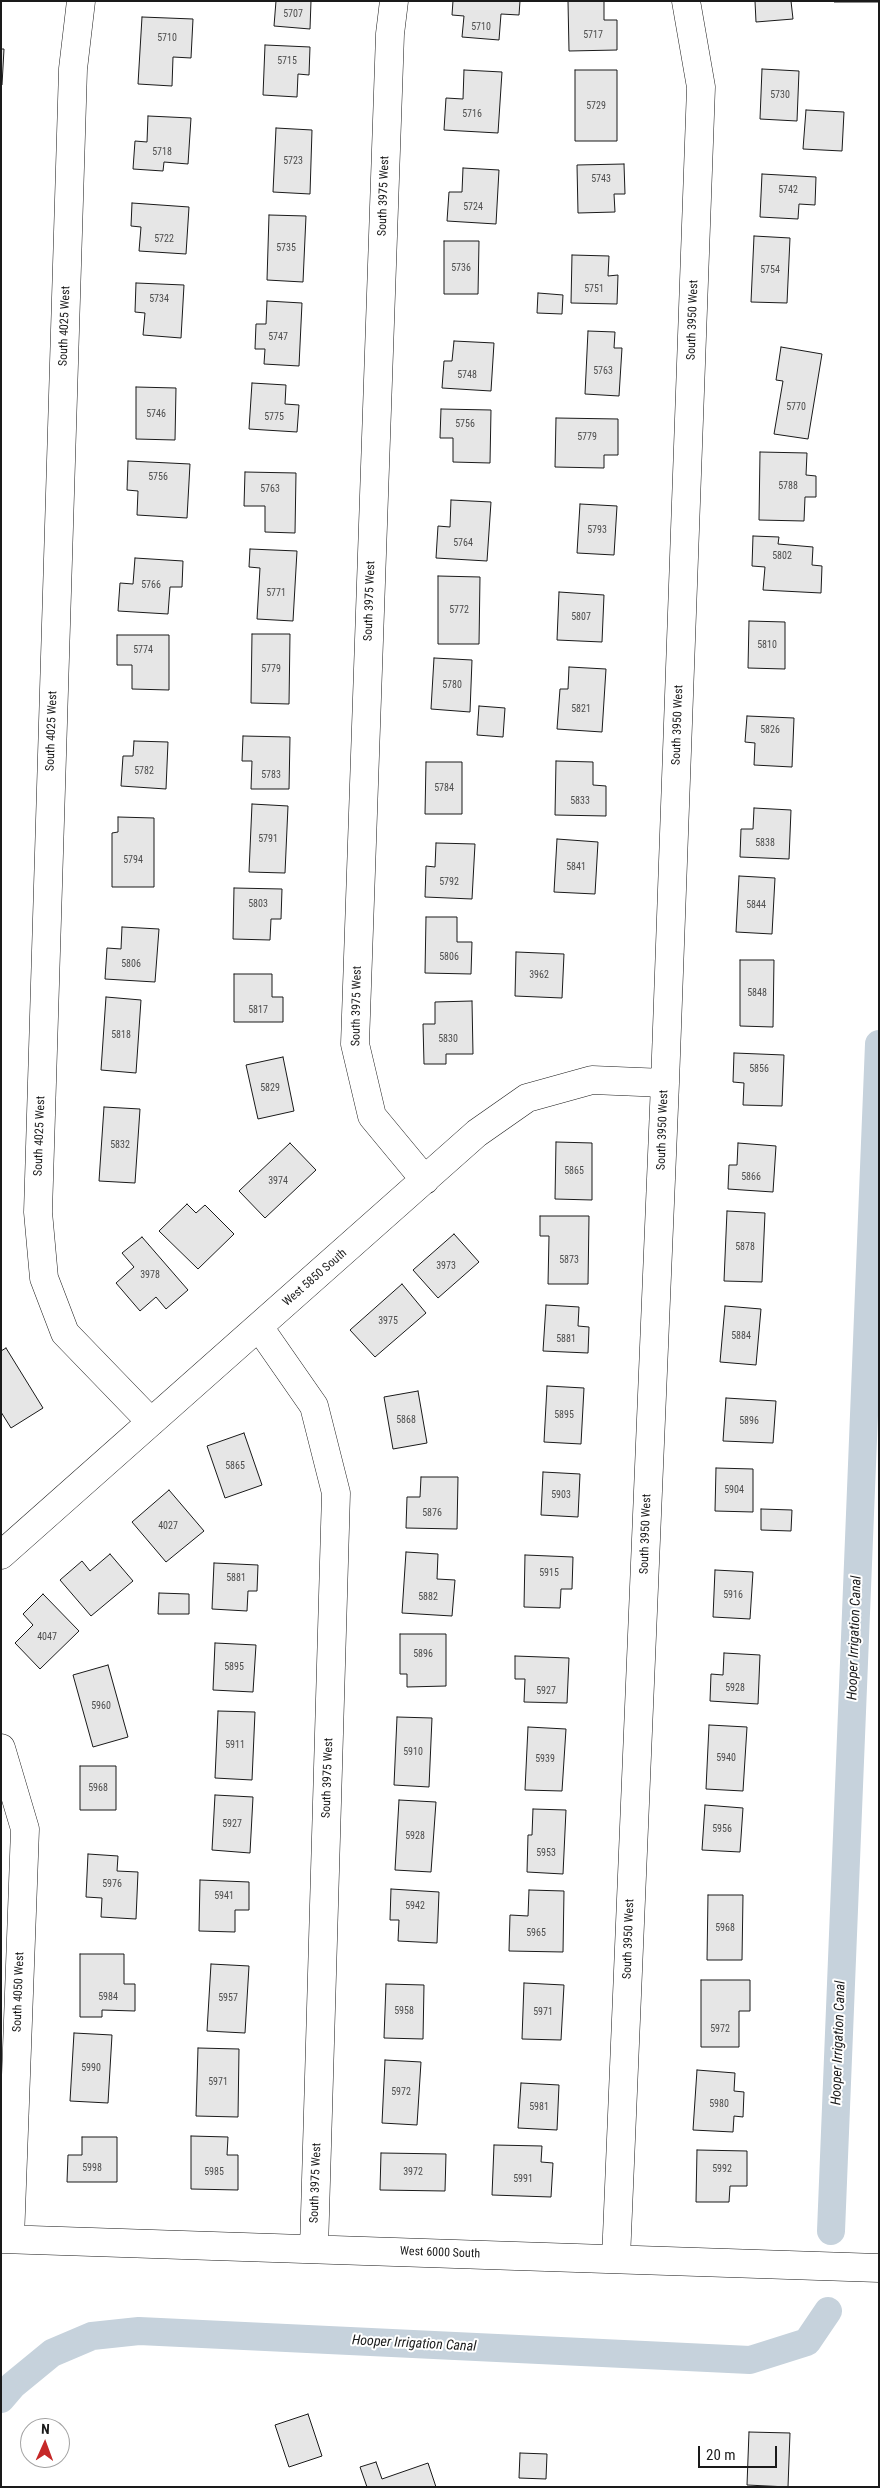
<!DOCTYPE html>
<style>
body{margin:0}
#map{position:relative;width:880px;height:2488px;overflow:hidden;background:#fff;font-family:"Roboto Condensed",sans-serif}
canvas{display:block}
.frame{position:absolute;inset:0;border:2px solid #1a1a1a;pointer-events:none}
.north{position:absolute;left:20px;top:2418px;width:50px;height:50px;box-sizing:border-box;background:#fff;border:1px solid #a3a3a3;border-radius:50%;rotate:2deg;font-size:14px;font-weight:700;line-height:20px;text-align:center;color:#1a1a1a}
.north::after{content:'';display:block;margin:auto;width:18px;height:22px;background:#c62828;clip-path:polygon(50% 0,100% 100%,50% 72%,0 100%)}
.scale{position:absolute;left:698px;top:2446px;width:79px;height:22px;box-sizing:border-box;border:2px solid #1a1a1a;border-top:0;padding-left:6px;font-size:15px;line-height:18px;white-space:nowrap;color:#1a1a1a;-webkit-text-stroke:4px #fff;paint-order:stroke}
</style>
<div id="map">
<canvas width="880" height="2488"></canvas>
<div class="frame"></div>
<div class="north">N</div>
<div class="scale">20 m</div>
</div>
<script>
const c = document.querySelector('canvas').getContext('2d');
c.lineJoin = 'round';
const poly = rows => new Path2D(rows.map(r => 'M' + r).join(''));
function trace(path, color, width, dash) { c.strokeStyle = color; c.lineWidth = width; c.lineCap = dash ? 'butt' : 'round'; c.setLineDash(dash || []); c.stroke(path); }
function fillPath(path, color) { c.fillStyle = color; c.fill(path, 'evenodd'); }
function drawText(font, color, halo, rows, align = 'center') {
  c.font = font + ' "Roboto Condensed",sans-serif'; c.lineWidth = 4; c.setLineDash([]); c.textBaseline = 'middle'; c.strokeStyle = halo; c.fillStyle = color; for (const [text, x, y, turn = 0] of rows) {
    c.save(); c.translate(x, y); c.rotate((+turn || 0) * Math.PI / 180); c.textAlign = isNaN(turn) ? turn : align; if (halo) c.strokeText(text, 0, 0); c.fillText(text, 0, 0); c.restore();
  }
}
const canal = poly([
 [831,2231,879,1044],
 [1,2399,13,2385,52,2353,92,2336,139,2331,750,2360,807,2342,828,2311]
]);
const building = poly([
 [276,1,311,1,310,29,274,26,276,1],
 [453,1,520,1,519,15,501,14,499,40,462,37,464,16,452,15,453,1],
 [568,1,604,1,604,20,617,20,617,50,569,51,568,1],
 [755,1,791,1,793,19,756,22,755,1],
 [834,1,879,1,879,2,834,2,834,1],
 [142,17,193,19,191,58,173,57,172,86,138,84,142,17],
 [265,45,310,47,309,75,298,74,297,97,263,95,265,45],
 [1,49,4,49,2,85,1,85,1,49],
 [762,69,799,71,797,121,760,119,762,69],
 [464,70,502,72,498,133,444,130,446,98,463,99,464,70],
 [575,70,617,70,617,141,575,141,575,70],
 [806,110,844,112,842,151,803,149,806,110],
 [148,116,191,118,188,164,164,162,163,171,133,169,135,141,147,142,148,116],
 [276,128,312,130,310,194,273,192,276,128],
 [624,164,625,194,614,194,615,212,578,213,577,165,624,164],
 [463,168,499,170,496,224,447,221,449,192,462,192,463,168],
 [762,174,816,177,815,205,799,204,798,219,760,217,762,174],
 [132,203,189,207,186,254,139,251,141,227,131,226,132,203],
 [269,215,306,216,303,282,267,280,269,215],
 [754,236,790,238,787,303,751,302,754,236],
 [444,241,479,241,478,294,444,294,444,241],
 [572,255,609,256,608,276,618,275,617,304,571,303,572,255],
 [136,283,184,285,181,338,143,335,145,313,135,312,136,283],
 [538,293,563,295,562,314,537,313,538,293],
 [267,301,302,303,299,366,264,364,265,349,255,349,256,324,266,324,267,301],
 [588,331,615,332,614,348,622,348,619,396,585,394,588,331],
 [454,341,494,343,491,391,442,388,444,361,452,361,454,341],
 [781,347,822,354,808,439,774,434,783,381,776,380,781,347],
 [252,383,286,385,285,404,299,405,297,432,249,429,252,383],
 [136,387,176,388,175,440,136,439,136,387],
 [441,409,491,410,490,463,453,462,453,438,440,438,441,409],
 [556,418,618,419,618,455,604,455,604,468,555,467,556,418],
 [760,452,807,453,806,475,816,476,816,497,805,497,804,521,759,520,760,452],
 [128,461,190,464,187,518,137,515,138,491,127,490,128,461],
 [245,472,296,473,295,533,265,532,265,506,244,506,245,472],
 [451,500,491,502,487,561,436,558,438,526,450,527,451,500],
 [580,504,617,506,614,555,577,553,580,504],
 [753,536,779,537,778,544,813,547,812,565,822,566,821,593,763,590,765,567,752,566,753,536],
 [250,549,297,551,293,621,257,619,260,568,249,567,250,549],
 [135,558,183,561,182,587,170,587,168,614,118,611,120,583,133,584,135,558],
 [438,576,480,577,479,644,438,644,438,576],
 [559,592,604,595,602,642,557,640,559,592],
 [749,621,785,622,785,669,748,668,749,621],
 [252,634,290,634,289,704,251,703,252,634],
 [117,635,169,635,169,690,132,689,132,665,117,665,117,635],
 [434,658,472,660,470,712,431,709,434,658],
 [569,667,606,669,602,732,557,729,560,689,568,689,569,667],
 [479,706,505,708,503,737,477,735,479,706],
 [747,716,794,718,792,767,754,765,755,743,745,742,747,716],
 [243,736,290,737,289,789,251,789,252,761,242,761,243,736],
 [134,741,168,742,166,789,121,786,123,756,133,756,134,741],
 [556,761,593,762,593,785,606,786,606,816,555,815,556,761],
 [426,762,462,762,462,814,425,814,426,762],
 [252,804,288,806,285,873,249,872,252,804],
 [754,808,791,810,789,859,740,857,741,829,753,829,754,808],
 [118,817,154,818,154,887,112,887,112,833,118,832,118,817],
 [557,839,598,842,595,894,554,892,557,839],
 [436,843,475,844,472,899,425,897,426,866,435,867,436,843],
 [739,876,775,878,772,934,736,932,739,876],
 [234,888,282,889,281,919,271,919,270,940,233,939,234,888],
 [426,917,457,917,457,942,472,942,471,974,425,973,426,917],
 [122,927,159,929,155,982,105,979,107,948,121,949,122,927],
 [516,952,564,954,562,998,515,996,516,952],
 [740,960,774,960,773,1027,740,1026,740,960],
 [234,974,272,974,272,997,283,997,283,1022,234,1022,234,974],
 [106,997,141,1000,136,1073,101,1070,106,997],
 [472,1001,473,1054,446,1054,446,1064,424,1064,423,1024,435,1024,435,1002,472,1001],
 [734,1053,784,1055,782,1106,743,1105,744,1083,733,1082,734,1053],
 [283,1057,294,1111,258,1119,246,1065,283,1057],
 [104,1107,140,1109,135,1183,99,1181,104,1107],
 [556,1142,592,1143,592,1200,555,1199,556,1142],
 [290,1143,316,1170,265,1218,239,1191,290,1143],
 [738,1143,776,1146,773,1192,728,1189,729,1165,737,1165,738,1143],
 [187,1204,196,1213,205,1205,234,1234,198,1269,159,1231,187,1204],
 [727,1211,765,1213,762,1282,724,1281,727,1211],
 [540,1216,589,1216,588,1284,548,1284,549,1236,540,1236,540,1216],
 [454,1234,479,1262,438,1298,413,1270,454,1234],
 [142,1237,188,1290,166,1309,156,1297,140,1311,116,1283,134,1267,122,1253,142,1237],
 [402,1284,426,1313,375,1357,350,1330,402,1284],
 [546,1305,579,1307,578,1326,589,1327,588,1353,543,1351,546,1305],
 [725,1306,761,1309,756,1365,720,1362,725,1306],
 [6,1348,43,1408,11,1428,1,1412,1,1351,6,1348],
 [547,1386,584,1388,581,1444,544,1442,547,1386],
 [418,1391,427,1443,393,1449,384,1397,418,1391],
 [726,1398,776,1401,773,1443,723,1441,726,1398],
 [244,1433,262,1485,225,1498,207,1446,244,1433],
 [716,1468,753,1469,753,1512,715,1511,716,1468],
 [543,1472,580,1474,578,1517,541,1515,543,1472],
 [421,1477,458,1477,457,1529,406,1528,407,1497,420,1497,421,1477],
 [169,1490,204,1531,166,1562,132,1522,169,1490],
 [761,1509,792,1510,791,1531,761,1530,761,1509],
 [406,1552,438,1554,437,1579,455,1580,452,1616,402,1613,406,1552],
 [110,1554,133,1581,91,1616,60,1580,82,1561,90,1571,110,1554],
 [525,1555,573,1557,572,1589,561,1589,560,1608,524,1607,525,1555],
 [214,1563,258,1565,257,1591,248,1591,247,1611,212,1609,214,1563],
 [715,1570,753,1572,750,1619,713,1617,715,1570],
 [159,1593,189,1594,189,1614,158,1614,159,1593],
 [43,1594,79,1631,40,1669,15,1643,33,1625,23,1614,43,1594],
 [400,1634,446,1634,446,1686,407,1687,407,1674,400,1674,400,1634],
 [215,1643,256,1645,253,1692,213,1690,215,1643],
 [724,1653,760,1655,758,1704,710,1701,711,1674,723,1675,724,1653],
 [515,1656,569,1658,567,1703,524,1702,525,1679,515,1679,515,1656],
 [108,1665,128,1737,93,1747,73,1675,108,1665],
 [218,1711,255,1712,252,1780,215,1778,218,1711],
 [397,1717,432,1718,429,1787,394,1785,397,1717],
 [709,1725,747,1727,743,1791,706,1789,709,1725],
 [528,1727,566,1729,562,1791,525,1790,528,1727],
 [80,1766,116,1766,116,1810,80,1810,80,1766],
 [215,1795,253,1797,250,1853,212,1850,215,1795],
 [399,1800,436,1802,431,1872,395,1870,399,1800],
 [705,1805,743,1808,740,1852,702,1850,705,1805],
 [533,1809,566,1810,563,1874,527,1872,528,1835,532,1835,533,1809],
 [88,1854,118,1856,117,1871,138,1872,136,1919,101,1917,102,1898,86,1897,88,1854],
 [200,1880,249,1882,249,1910,235,1910,235,1932,199,1931,200,1880],
 [391,1889,439,1892,437,1943,398,1941,399,1920,390,1920,391,1889],
 [529,1890,564,1891,563,1952,509,1951,510,1915,528,1916,529,1890],
 [708,1895,743,1895,742,1960,707,1960,708,1895],
 [80,1954,124,1954,124,1984,135,1984,135,2011,102,2010,102,2017,80,2017,80,1954],
 [211,1964,249,1966,245,2033,207,2031,211,1964],
 [701,1980,750,1980,750,2011,739,2011,739,2047,701,2047,701,1980],
 [524,1983,564,1985,561,2040,522,2039,524,1983],
 [386,1984,424,1985,423,2039,384,2038,386,1984],
 [74,2033,112,2035,108,2103,70,2101,74,2033],
 [198,2048,239,2049,238,2117,196,2116,198,2048],
 [385,2060,421,2062,417,2125,382,2123,385,2060],
 [697,2070,735,2073,734,2091,744,2092,743,2117,734,2116,733,2132,693,2130,697,2070],
 [521,2083,559,2085,557,2130,518,2128,521,2083],
 [191,2136,228,2137,227,2155,238,2155,238,2190,191,2189,191,2136],
 [82,2137,117,2137,117,2182,67,2182,68,2155,82,2155,82,2137],
 [494,2145,542,2146,541,2162,553,2163,551,2197,492,2195,494,2145],
 [697,2150,747,2151,747,2186,730,2186,729,2202,696,2202,697,2150],
 [381,2153,446,2154,445,2191,380,2190,381,2153],
 [308,2414,322,2456,289,2467,275,2425,308,2414],
 [749,2432,790,2433,788,2487,747,2485,749,2432],
 [520,2453,547,2454,546,2479,519,2478,520,2453],
 [376,2462,382,2479,428,2463,436,2487,367,2487,360,2467,376,2462]
]);
const minor = poly([
 [81,1,73,69,38,1212,44,1278,65,1333,151,1422],
 [394,1,390,34,355,1044,372,1116,425,1180],
 [259,1327,314,1406,336,1493,314,2249],
 [1,1555,477,1133,527,1098,592,1080,665,1083],
 [1,1748,25,1829,10,2239],
 [1,2239,879,2268],
 [616,2259,665,1083,701,87,686,1]
]);
const numberNames = [
 ["5707",293,14],
 ["5710",481,27],
 ["5717",593,35],
 ["5710",167,38],
 ["5715",287,61],
 ["5730",780,95],
 ["5729",596,106],
 ["5716",472,114],
 ["5718",162,152],
 ["5723",293,161],
 ["5743",601,179],
 ["5742",788,190],
 ["5724",473,207],
 ["5722",164,239],
 ["5735",286,248],
 ["5736",461,268],
 ["5754",770,270],
 ["5751",594,289],
 ["5734",159,299],
 ["5747",278,337],
 ["5763",603,371],
 ["5748",467,375],
 ["5770",796,407],
 ["5746",156,414],
 ["5775",274,417],
 ["5756",465,424],
 ["5779",587,437],
 ["5756",158,477],
 ["5788",788,486],
 ["5763",270,489],
 ["5793",597,530],
 ["5764",463,543],
 ["5802",782,556],
 ["5766",151,585],
 ["5771",276,593],
 ["5772",459,610],
 ["5807",581,617],
 ["5810",767,645],
 ["5774",143,650],
 ["5779",271,669],
 ["5780",452,685],
 ["5821",581,709],
 ["5826",770,730],
 ["5782",144,771],
 ["5783",271,775],
 ["5784",444,788],
 ["5833",580,801],
 ["5791",268,839],
 ["5838",765,843],
 ["5794",133,860],
 ["5841",576,867],
 ["5792",449,882],
 ["5803",258,904],
 ["5844",756,905],
 ["5806",449,957],
 ["5806",131,964],
 ["3962",539,975],
 ["5848",757,993],
 ["5817",258,1010],
 ["5818",121,1035],
 ["5830",448,1039],
 ["5856",759,1069],
 ["5829",270,1088],
 ["5832",120,1145],
 ["5865",574,1171],
 ["5866",751,1177],
 ["3974",278,1181],
 ["5878",745,1247],
 ["5873",569,1260],
 ["3973",446,1266],
 ["3978",150,1275],
 ["3975",388,1321],
 ["5884",741,1336],
 ["5881",566,1339],
 ["5895",564,1415],
 ["5868",406,1420],
 ["5896",749,1421],
 ["5865",235,1466],
 ["5904",734,1490],
 ["5903",561,1495],
 ["5876",432,1513],
 ["4027",168,1526],
 ["5915",549,1573],
 ["5881",236,1578],
 ["5916",733,1595],
 ["5882",428,1597],
 ["4047",47,1637],
 ["5896",423,1654],
 ["5895",234,1667],
 ["5928",735,1688],
 ["5927",546,1691],
 ["5960",101,1706],
 ["5911",235,1745],
 ["5910",413,1752],
 ["5940",726,1758],
 ["5939",545,1759],
 ["5968",98,1788],
 ["5927",232,1824],
 ["5956",722,1829],
 ["5928",415,1836],
 ["5953",546,1853],
 ["5976",112,1884],
 ["5941",224,1896],
 ["5942",415,1906],
 ["5968",725,1928],
 ["5965",536,1933],
 ["5984",108,1997],
 ["5957",228,1998],
 ["5958",404,2011],
 ["5971",543,2012],
 ["5972",720,2029],
 ["5990",91,2068],
 ["5971",218,2082],
 ["5972",401,2092],
 ["5980",719,2104],
 ["5981",539,2107],
 ["5998",92,2168],
 ["5992",722,2169],
 ["5985",214,2172],
 ["3972",413,2172],
 ["5991",523,2179]
];
const streetNames = [
 ["South 3975 West",384,196,-88],
 ["South 3950 West",693,320,-88],
 ["South 4025 West",65,326,-88],
 ["South 3975 West",370,601,-88],
 ["South 3950 West",678,725,-88],
 ["South 4025 West",52,731,-88],
 ["South 3975 West",357,1006,-89],
 ["South 3950 West",663,1130,-88],
 ["South 4025 West",40,1136,-88],
 ["West 5850 South",315,1278,-41],
 ["South 3950 West",646,1534,-88],
 ["South 3975 West",328,1778,-88],
 ["South 3950 West",629,1939,-88],
 ["South 4050 West",19,1992,-88],
 ["South 3975 West",316,2183,-88],
 ["West 6000 South",440,2253,2]
];
const waterNames = [
 ["Hooper Irrigation Canal",855,1638,-88],
 ["Hooper Irrigation Canal",839,2043,-88],
 ["Hooper Irrigation Canal",414,2344,3]
];
trace(canal, '#c6d2dc', 28);
fillPath(building, '#e6e6e6');
trace(building, '#1a1a1a', 1);
trace(minor, '#1a1a1a', 29);
trace(minor, '#fff', 28);
drawText('10px', '#4d4d4d', null, numberNames);
drawText('12px', '#1a1a1a', '#fff', streetNames);
drawText('italic 14px', '#1a1a1a', '#fff', waterNames);
</script>
